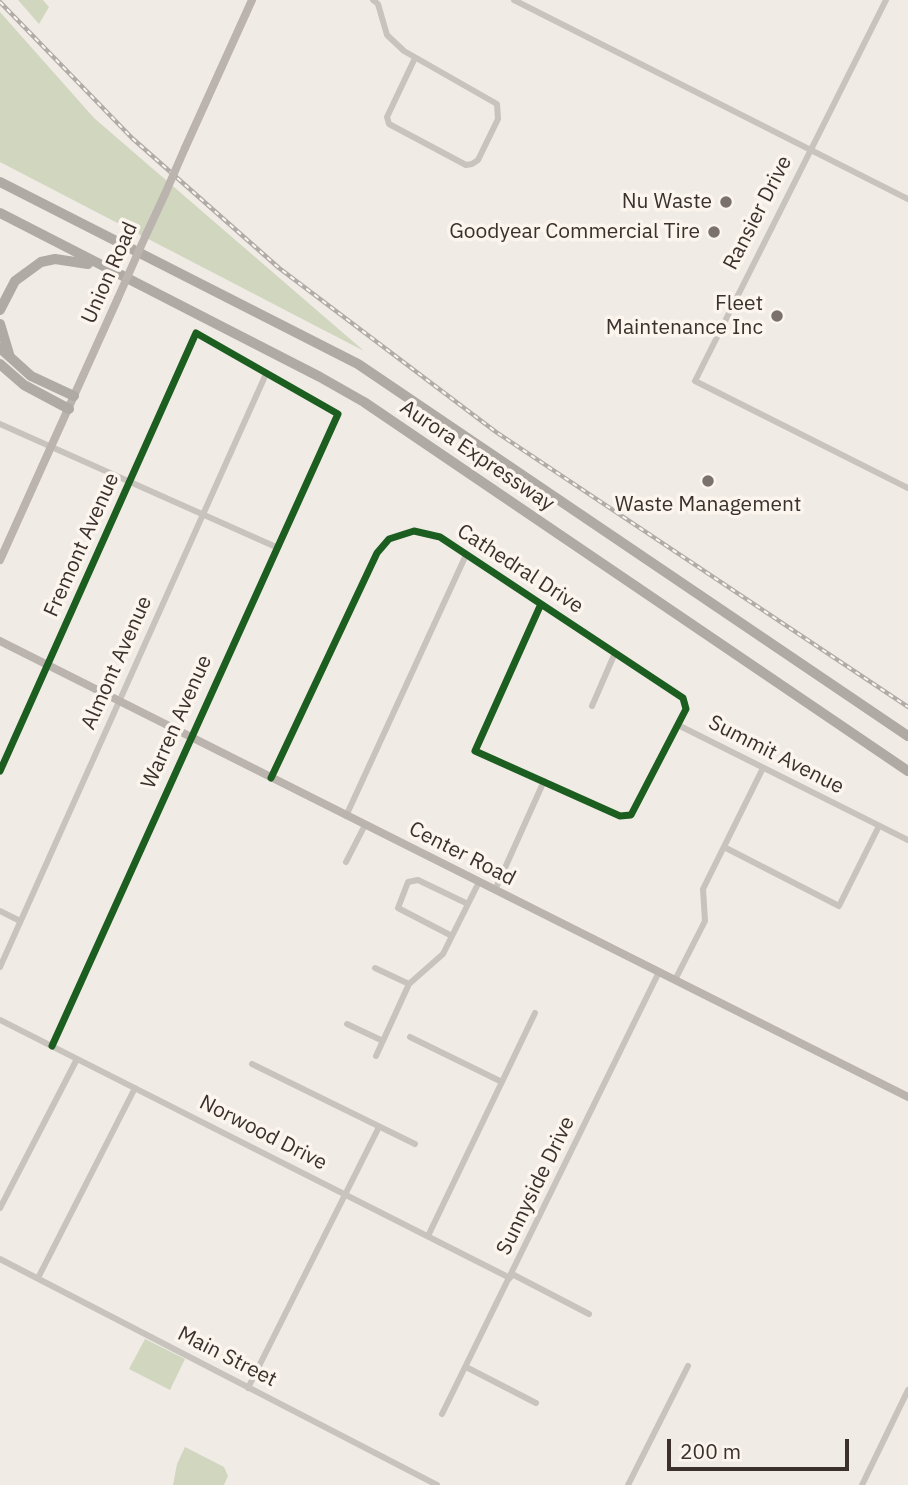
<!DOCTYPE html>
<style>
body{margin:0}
#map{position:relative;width:908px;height:1485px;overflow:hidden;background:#f0ebe5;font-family:"IBM Plex Sans",sans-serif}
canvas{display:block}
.scale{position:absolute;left:667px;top:1439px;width:182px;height:32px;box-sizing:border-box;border:4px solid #3b302b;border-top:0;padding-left:9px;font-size:21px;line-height:24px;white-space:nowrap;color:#3b302b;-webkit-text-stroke:5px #fbf5ee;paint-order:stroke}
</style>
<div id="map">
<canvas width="908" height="1485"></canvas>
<div class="scale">200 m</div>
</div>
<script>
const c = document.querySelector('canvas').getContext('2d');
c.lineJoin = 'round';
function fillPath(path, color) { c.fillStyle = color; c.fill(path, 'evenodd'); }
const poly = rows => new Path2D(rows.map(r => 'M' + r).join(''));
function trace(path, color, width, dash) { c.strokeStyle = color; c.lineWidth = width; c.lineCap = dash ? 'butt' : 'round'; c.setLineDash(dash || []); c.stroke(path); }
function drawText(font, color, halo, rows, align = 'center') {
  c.font = font + ' "IBM Plex Sans",sans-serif'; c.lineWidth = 7; c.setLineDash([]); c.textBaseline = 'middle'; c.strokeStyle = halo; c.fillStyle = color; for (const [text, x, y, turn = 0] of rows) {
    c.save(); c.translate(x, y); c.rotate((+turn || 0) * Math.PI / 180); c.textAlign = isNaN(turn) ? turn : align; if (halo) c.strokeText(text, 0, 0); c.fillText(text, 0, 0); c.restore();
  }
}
const green = poly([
 [18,0,43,0,49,7,39,24],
 [0,12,94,118,364,351,0,162],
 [145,1339,185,1359,170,1390,129,1369],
 [185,1447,224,1467,228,1476,224,1485,173,1485,177,1464]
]);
const street = poly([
 [373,0,378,4,387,35,404,51,497,104,498,119,478,160,472,164,466,165,389,124,387,117,415,58],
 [514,0,908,199],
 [886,0,695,381,908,488],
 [0,424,276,547],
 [592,706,615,653],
 [678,725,908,840],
 [0,771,196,333,338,414,52,1046],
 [271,778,377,553,389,539,414,531,440,537,541,604,683,698,686,709,631,815,620,816,475,751,541,604],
 [346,816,466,555],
 [724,847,839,906,879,826],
 [346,862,365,825],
 [495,890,544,781],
 [0,911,20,921],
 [452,936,398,908,408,882,418,880,468,904],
 [0,967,266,374],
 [375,968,409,984],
 [675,980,705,921,703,889,763,768],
 [0,1020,510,1278],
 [347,1024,383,1041],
 [410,1037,502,1082],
 [376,1056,409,984,443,954,479,882],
 [252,1064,415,1144],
 [0,1208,77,1059],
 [428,1236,535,1013],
 [0,1259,437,1485],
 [512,1274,589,1314],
 [38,1278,135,1088],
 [466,1367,536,1403],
 [248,1388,379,1127],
 [442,1414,659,972],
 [628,1485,688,1366],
 [862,1485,908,1390]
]);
const secondary = poly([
 [185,148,252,0],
 [145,237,165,194],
 [0,560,118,298],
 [0,641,908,1097]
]);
const highway = poly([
 [0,182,358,364,908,736],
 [0,213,320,377,364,402,908,771],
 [0,310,15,281,41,262,55,259,88,264],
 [0,324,9,354],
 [0,348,31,376,74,396],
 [0,364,24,385,69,409]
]);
const rail = poly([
 [0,2,132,138,279,268,496,432,908,707]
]);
const secondaryBridge = poly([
 [165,194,185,148],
 [118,298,145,237]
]);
const cycleway = poly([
 [0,771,196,333,338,414,52,1046],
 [271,778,377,553,389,539,414,531,440,537,541,604,683,698,686,709,631,815,620,816,475,751,541,604]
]);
const markers = [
 [726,202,7,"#7a716c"],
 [714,232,7,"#7a716c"],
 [777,316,7,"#7a716c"],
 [708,481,7,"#7a716c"]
];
const poiNames = [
 ["Nu Waste",712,202],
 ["Goodyear Commercial Tire",700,232],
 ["Fleet",763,304],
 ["Maintenance Inc",763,328],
 ["Waste Management",708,505,"center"]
];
const streetNames = [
 ["Ransier Drive",758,213,-63],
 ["Union Road",110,273,-66],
 ["Aurora Expressway",477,456,34],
 ["Fremont Avenue",82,545,-66],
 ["Cathedral Drive",520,569,33],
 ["Almont Avenue",117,663,-66],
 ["Warren Avenue",177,722,-66],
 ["Summit Avenue",776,755,27],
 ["Center Road",462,854,27],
 ["Norwood Drive",263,1133,27],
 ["Sunnyside Drive",536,1186,-64],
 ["Main Street",227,1357,27]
];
fillPath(green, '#d1d6bf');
trace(street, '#c9c3be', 6);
trace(secondary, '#bab3ae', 8);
trace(highway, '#afaaa4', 10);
trace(rail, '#b1aca8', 4.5);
trace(rail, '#fbf5ee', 2, [5]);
trace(secondaryBridge, '#bab3ae', 8);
trace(cycleway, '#1b5e20', 7);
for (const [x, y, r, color] of markers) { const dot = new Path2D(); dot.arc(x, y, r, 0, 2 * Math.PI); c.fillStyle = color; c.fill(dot); trace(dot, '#fbf5ee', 2.5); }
drawText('21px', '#3b302b', '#fbf5ee', poiNames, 'right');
drawText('21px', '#3b302b', '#fbf5ee', streetNames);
</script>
